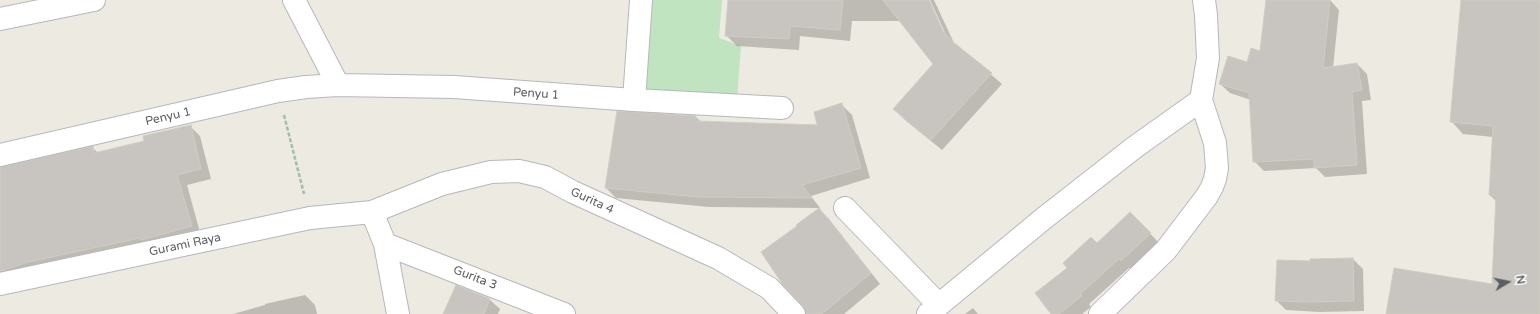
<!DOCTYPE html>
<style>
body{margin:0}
#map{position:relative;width:1540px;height:314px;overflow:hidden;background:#edeae2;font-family:"Varela Round",sans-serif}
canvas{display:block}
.north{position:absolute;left:1488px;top:262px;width:40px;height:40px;-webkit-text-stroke:3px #fff;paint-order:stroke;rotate:80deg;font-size:11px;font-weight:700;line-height:16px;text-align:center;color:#5b5e62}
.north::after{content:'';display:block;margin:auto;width:14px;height:18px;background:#5b5e62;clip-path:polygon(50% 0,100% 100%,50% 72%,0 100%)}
</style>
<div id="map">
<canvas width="1540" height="314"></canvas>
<div class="north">N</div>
</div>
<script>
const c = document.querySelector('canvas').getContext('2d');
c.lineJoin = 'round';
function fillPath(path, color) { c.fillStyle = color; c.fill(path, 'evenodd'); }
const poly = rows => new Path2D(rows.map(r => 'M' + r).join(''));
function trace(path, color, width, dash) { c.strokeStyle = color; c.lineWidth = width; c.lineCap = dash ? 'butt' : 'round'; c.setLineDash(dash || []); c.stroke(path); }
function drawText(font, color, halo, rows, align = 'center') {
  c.font = font + ' "Varela Round",sans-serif'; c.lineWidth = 3.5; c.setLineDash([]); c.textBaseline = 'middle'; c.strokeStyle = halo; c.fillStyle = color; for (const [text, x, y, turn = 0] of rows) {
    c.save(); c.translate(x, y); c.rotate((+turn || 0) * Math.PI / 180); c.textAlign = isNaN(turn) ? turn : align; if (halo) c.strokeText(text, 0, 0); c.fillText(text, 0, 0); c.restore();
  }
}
const green = poly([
 [649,0,722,0,719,38,741,46,737,99,639,91]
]);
const shadow = poly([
 [729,0,928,0,945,36,946,35,930,0,934,0,954,43,1002,84,942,150,905,120,894,109,935,64,901,21,852,21,850,41,800,36,799,50,737,46,726,35],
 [1267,0,1330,0,1339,10,1333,68,1357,64,1367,74,1371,100,1362,101,1367,174,1325,177,1316,168,1264,171,1254,161,1251,100,1230,93,1220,84,1261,52],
 [1491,0,1540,0,1540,314,1387,314,1492,285,1497,202,1490,195,1493,137,1463,134,1451,121],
 [842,105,852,115,870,178,811,196,820,208,709,207,616,198,606,188,696,117,701,122,819,126],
 [190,126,200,136,211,179,187,185,201,236,0,280,0,173,93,148,98,153,146,142],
 [819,209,829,219,880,284,844,314,807,314,798,227],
 [1140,223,1160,244,1132,270,1129,268,1089,304,1091,307,1082,314,1052,314,1097,244],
 [1353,259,1363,269,1364,311,1319,312,1286,310,1276,300,1311,262],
 [456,286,490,300,500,309,498,314,444,314],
 [305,295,315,305,317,314,233,314,265,305,265,304],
 [973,308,978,314,965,314]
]);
const building = poly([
 [728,0,843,0,840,30,790,26,789,39,725,36,728,0],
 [883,0,929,0,943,31,953,42,992,73,931,140,893,109,933,64,883,0],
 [1266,0,1330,0,1323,68,1357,63,1362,90,1352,92,1357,165,1314,168,1314,159,1253,162,1249,93,1219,84,1228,56,1247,62,1251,48,1260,51,1266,0],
 [1461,0,1540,0,1540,314,1386,314,1394,268,1492,284,1496,196,1489,195,1493,126,1450,122,1461,0],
 [842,103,861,168,802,185,812,198,698,197,605,188,617,111,696,116,696,121,817,125,814,112,842,103],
 [191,125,201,169,177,175,192,226,141,240,140,238,28,262,0,271,0,167,93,146,94,153,144,141,143,136,191,125],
 [819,208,871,273,822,314,806,314,803,306,783,285,761,252,797,226,796,225,819,208],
 [1130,212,1151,233,1121,261,1119,259,1080,294,1082,296,1059,314,1051,314,1035,293,1067,268,1063,263,1091,237,1097,243,1130,212],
 [1353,258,1354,301,1308,302,1275,301,1277,260,1310,261,1310,259,1353,258],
 [456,285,490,299,484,314,443,314,456,285]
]);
const path = poly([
 [284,115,304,194]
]);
const minor = poly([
 [294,0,338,85],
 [0,19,94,0],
 [634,100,782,108],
 [0,155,278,91,306,87,338,85,454,87,634,100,641,0],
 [845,208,939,305],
 [372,212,385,244,398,314],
 [385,244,564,314],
 [0,284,310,218,372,212,442,184,491,172,519,171,545,177,573,192,718,258,769,288,794,314],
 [928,314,1043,219,1135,147,1201,100],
 [1100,314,1166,250,1207,196,1212,187,1215,179,1217,168,1215,143,1201,100,1208,58,1206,15,1204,0]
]);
const streetNames = [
 ["Penyu 1",536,94,4],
 ["Penyu 1",168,117,-13],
 ["Gurita 4",592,201,25],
 ["Gurami Raya",185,245,-12],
 ["Gurita 3",475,278,21]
];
fillPath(green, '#c0e3c0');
fillPath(shadow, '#0003');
fillPath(building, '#c8c5c0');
trace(building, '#d1ccc1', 1);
trace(minor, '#b5b8bc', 24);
trace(path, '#9ac3a6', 2.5, [4, 2]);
trace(minor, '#fff', 22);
drawText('12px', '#5b5e62', '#fff', streetNames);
</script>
